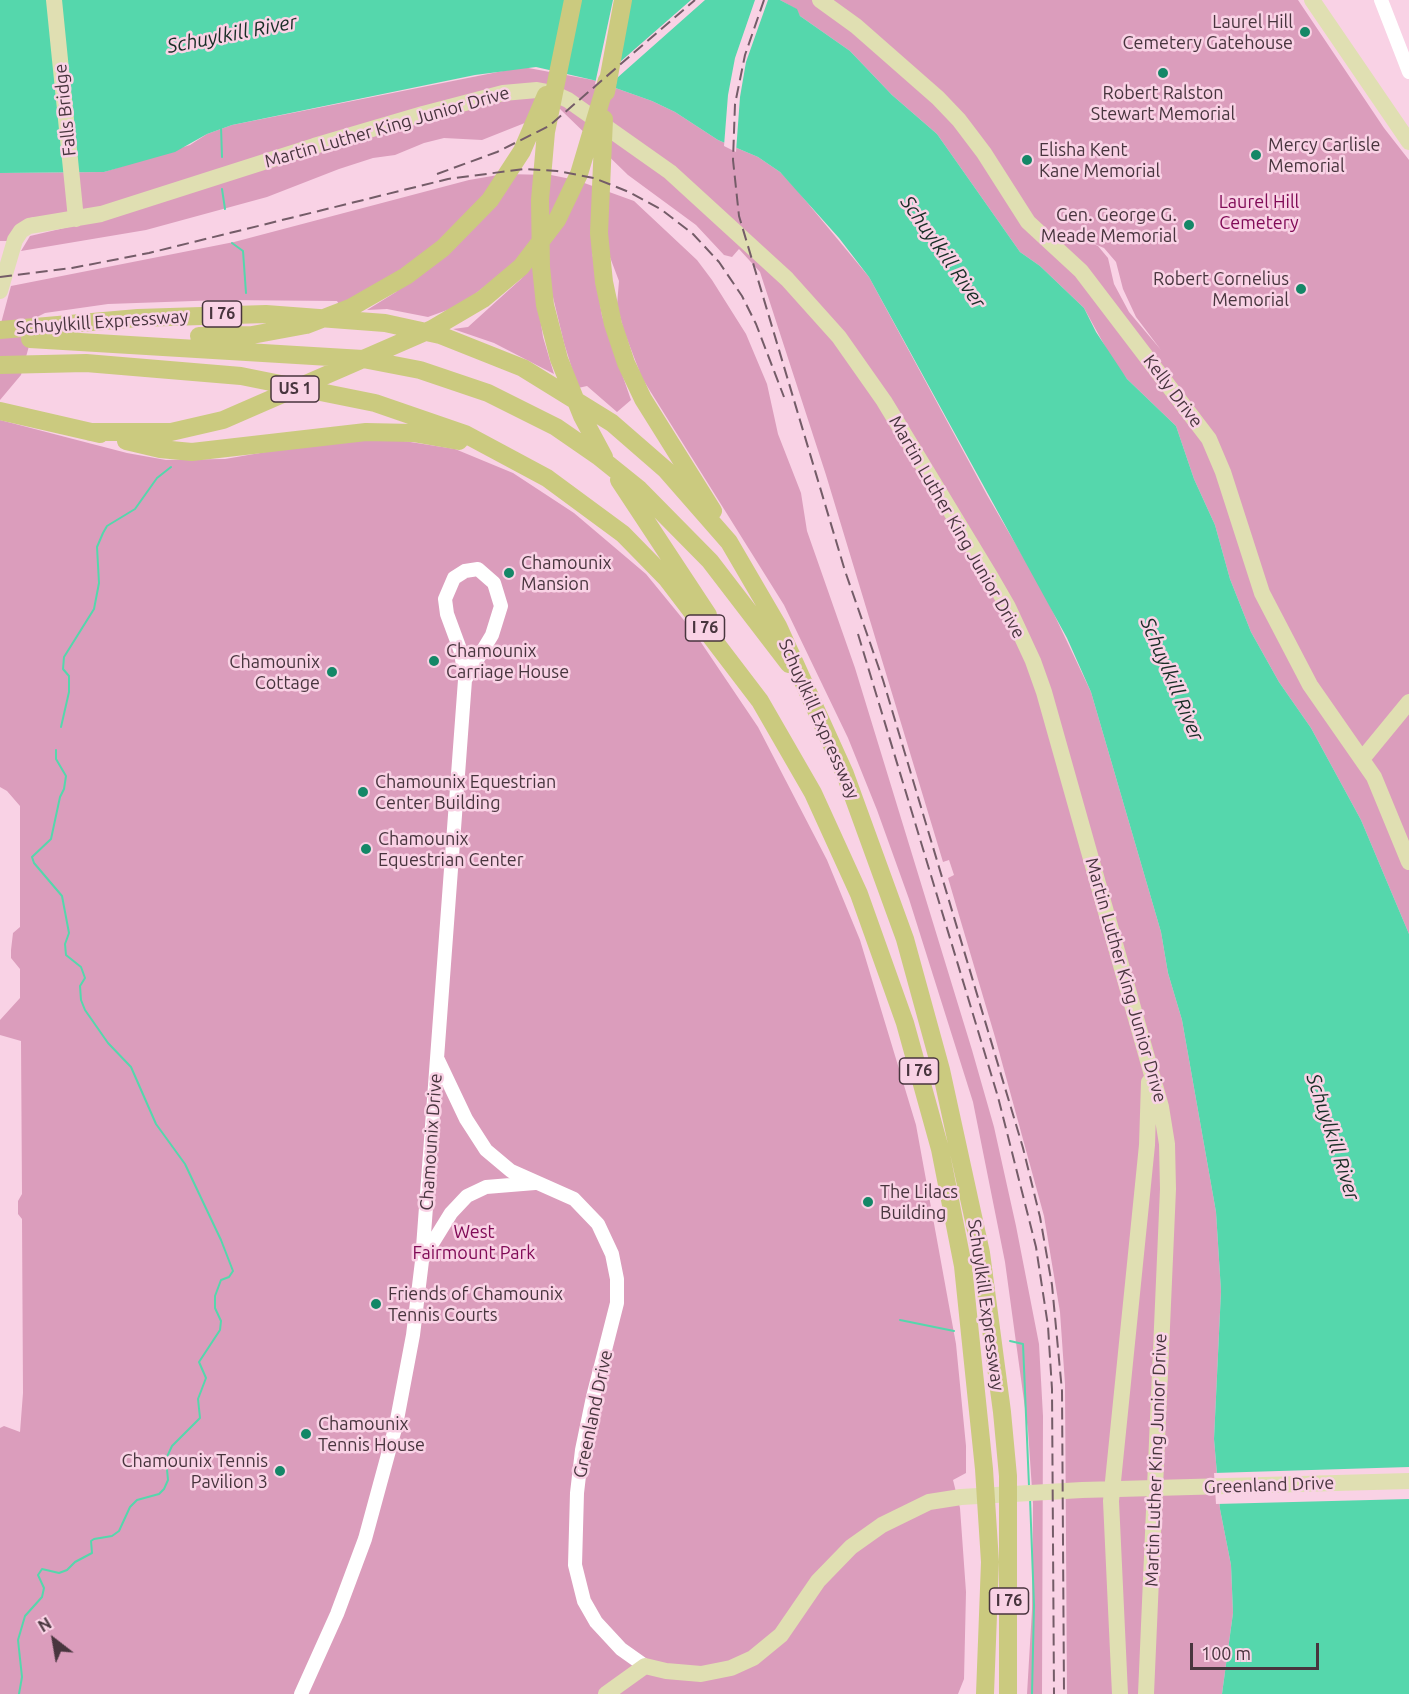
<!DOCTYPE html>
<style>
body{margin:0}
#map{position:relative;width:1409px;height:1694px;overflow:hidden;background:#f9d2e5;font-family:Ubuntu,sans-serif}
canvas{display:block}
.north{position:absolute;left:24px;top:1610px;width:60px;height:60px;-webkit-text-stroke:4px #f9d2e5;paint-order:stroke;rotate:329deg;font-size:16px;font-weight:700;line-height:24px;text-align:center;color:#48353e}
.north::after{content:'';display:block;margin:auto;width:21px;height:27px;background:#48353e;clip-path:polygon(50% 0,100% 100%,50% 72%,0 100%)}
.scale{position:absolute;left:1190px;top:1643px;width:129px;height:27px;box-sizing:border-box;border:3px solid #48353e;border-top:0;padding-left:8px;font-size:18px;line-height:21px;white-space:nowrap;color:#48353e;-webkit-text-stroke:4px #f9d2e5;paint-order:stroke}
</style>
<div id="map">
<canvas width="1409" height="1694"></canvas>
<div class="north">N</div>
<div class="scale">100 m</div>
</div>
<script>
const c = document.querySelector('canvas').getContext('2d');
c.lineJoin = 'round';
function fillPath(path, color) { c.fillStyle = color; c.fill(path, 'evenodd'); }
const poly = rows => new Path2D(rows.map(r => 'M' + r).join(''));
function trace(path, color, width, dash) { c.strokeStyle = color; c.lineWidth = width; c.lineCap = dash ? 'butt' : 'round'; c.setLineDash(dash || []); c.stroke(path); }
function drawText(font, color, halo, rows, align = 'center') {
  c.font = font + ' Ubuntu,sans-serif'; c.lineWidth = 5; c.setLineDash([]); c.textBaseline = 'middle'; c.strokeStyle = halo; c.fillStyle = color; for (const [text, x, y, turn = 0] of rows) {
    c.save(); c.translate(x, y); c.rotate((+turn || 0) * Math.PI / 180); c.textAlign = isNaN(turn) ? turn : align; if (halo) c.strokeText(text, 0, 0); c.fillText(text, 0, 0); c.restore();
  }
}
const green = poly([
 [780,0,1298,0,1384,128,1409,160,1409,934,1361,820,1311,728,1279,682,1251,632,1230,579,1215,525,1194,479,1176,426,1127,379,1112,359,1084,308,1040,266,1020,252,937,134,892,95,850,51,800,16,796,9],
 [1078,237,1104,248,1116,262,1123,289,1136,317,1161,350,1129,312,1114,284,1108,258,1098,246],
 [523,67,593,80,652,101,675,112,718,140,758,157,780,172,796,189,869,277,987,495,1043,591,1091,692,1161,932,1168,973,1182,1020,1216,1212,1221,1291,1214,1439,1220,1509,1231,1565,1233,1613,1222,1694,1067,1694,1065,1384,1060,1312,1044,1216,995,1037,948,878,954,875,949,860,943,862,826,475,760,272,739,249,732,257,724,255,696,225,628,175,560,109,482,140,444,138,424,143,395,155,373,158,339,169,267,197,146,230,21,251,30,236,73,226,35,217,30,218,7,241,0,241,0,173,104,172,190,145,207,134,232,125],
 [504,174,551,175,576,180,634,201,697,260,712,280,746,334,767,384,778,434,801,493,807,531,855,668,972,1050,994,1127,1016,1226,1039,1344,1043,1416,1042,1694,1027,1694,1032,1610,1033,1504,1028,1430,1005,1262,973,1102,909,899,877,810,848,738,784,605,642,378,624,331,617,305,619,281,608,252,592,251,602,316,631,400,617,412,587,386,578,388,564,343,552,293,537,297,543,337,554,374,494,343,453,329,468,327,521,279,555,236,522,257,461,305,428,317,387,309,367,310,396,292,423,259,340,306,337,301,222,300,108,304,45,313,37,317,21,375,0,400,0,327,11,286,234,242,469,180],
 [0,420,127,453,166,460,225,459,318,443,391,439,455,449,513,473,574,513,646,574,696,635,758,727,827,860,860,940,916,1125,956,1344,966,1446,966,1473,953,1480,960,1508,966,1592,964,1679,958,1694,0,1694,0,1428,4,1426,20,1432,23,1393,22,1219,18,1214,18,1201,22,1194,21,1041,0,1035,0,1020,20,998,20,969,11,958,11,950,13,933,20,927,20,806,7,791,0,787]
]);
const water = poly([
 [0,0,780,0,797,9,800,16,850,51,892,95,937,134,1020,252,1040,266,1084,308,1096,332,1127,379,1176,426,1194,479,1215,525,1230,579,1251,632,1279,682,1311,728,1361,820,1409,934,1409,1694,1222,1694,1233,1613,1231,1565,1220,1509,1214,1439,1221,1291,1216,1212,1182,1020,1168,973,1161,932,1091,692,1067,638,869,277,839,238,780,172,758,157,718,140,675,112,652,101,593,80,536,67,475,75,232,125,207,134,175,152,104,172,0,173]
]);
const pier = poly([
 [613,0,631,0,620,62,691,0,705,0,617,78,615,91,595,84],
 [755,0,768,0,746,62,740,97,736,152,724,146,728,95,735,58],
 [1409,1467,1409,1499,1216,1504,1214,1473]
]);
const stream = poly([
 [221,127,222,157],
 [222,189,225,209],
 [232,243,243,251,246,293],
 [61,727,69,692,69,676,63,669,64,657,94,609,99,583,97,547,103,533,107,526,135,509,157,478,171,467],
 [900,1320,954,1331],
 [1010,1341,1023,1344,1029,1486],
 [1030,1498,1034,1605,1032,1694],
 [19,1694,22,1677,18,1640,25,1616,42,1597,44,1588,38,1575,42,1569,59,1573,67,1570,75,1562,92,1553,91,1541,94,1539,112,1536,119,1531,130,1507,137,1500,159,1494,164,1489,168,1480,166,1459,172,1446,200,1418,198,1399,206,1378,199,1362,220,1330,221,1321,215,1308,215,1296,221,1280,229,1277,233,1271,221,1240,185,1164,156,1124,131,1067,108,1043,85,1010,81,1000,80,986,85,978,81,967,66,955,65,944,69,933,62,896,34,863,32,857,51,839,60,797,64,789,66,776,56,759,56,750]
]);
const minor = poly([
 [1381,0,1409,72],
 [438,1060,466,1119,486,1150,511,1171,574,1199,598,1224,612,1254,617,1279,617,1303,593,1397,582,1450,577,1493,575,1565,584,1601,596,1622,621,1649,645,1666],
 [422,1260,451,1213,467,1196,486,1187,535,1183],
 [301,1694,337,1614,365,1539,396,1425,413,1335,422,1261,465,680,461,652,447,614,445,599,454,578,465,571,478,569,494,583,501,606,492,635,465,680]
]);
const major = poly([
 [54,0,76,219],
 [820,0,856,26,938,98,959,120,984,153,1028,222,1081,271,1209,439,1223,472,1262,593,1310,685,1374,777,1409,862],
 [1312,0,1409,142],
 [0,291,15,240,21,231,29,226,101,214,314,146,423,114,503,93,537,90,553,93,568,100,670,172,787,279,839,337,884,401,990,576,1008,607,1033,661,1044,692,1161,1107,1167,1144,1168,1189,1146,1694],
 [1363,758,1409,702],
 [606,1694,645,1666,666,1671,701,1674,731,1668,753,1658,781,1635,818,1581,851,1547,882,1525,929,1502,961,1497,1082,1490,1409,1481],
 [1120,1694,1111,1501,1147,1145,1149,1082]
]);
const highway = poly([
 [573,0,546,132,540,200,541,267,545,305,559,359,582,416,604,457],
 [606,92,623,0],
 [604,119,599,233,604,282,613,324,626,363,643,399,713,511],
 [0,330,138,318,266,314,385,323,440,335,523,368,612,423,666,470,729,542,778,626,845,774,905,939,941,1070,981,1253,1002,1412,1008,1476,1008,1694],
 [199,336,252,335,306,325,350,308,406,276,443,248,490,200,522,151,546,95],
 [30,339,363,359,420,370,488,393,556,427,598,456,639,489,710,561,789,664],
 [0,365,86,363,241,376,375,403,465,434,547,478,623,534,667,579,760,701,813,793,859,894,905,1023,940,1149,963,1266,984,1469,990,1562,985,1694],
 [0,411,100,434],
 [90,432,171,432,223,420,432,329,483,299,521,267,557,220,579,174,607,80],
 [126,441,160,449,192,452,366,432,413,433,459,441],
 [619,480,708,615]
]);
const rail = poly([
 [764,0,745,55,735,104,733,160,739,216,845,571,883,680,1023,1148,1040,1217,1052,1285,1062,1391,1064,1694],
 [437,174,497,152,549,126,695,0],
 [0,277,72,268,149,253,448,179,524,169,557,171,594,178,629,192,662,210,693,234,719,262,742,296,756,324,784,397],
 [858,634,998,1097,1036,1247,1048,1326,1052,1389,1054,1694]
]);
const markers = [
 [1305,32,6,"#148767"],
 [1163,73,6,"#148767"],
 [1256,155,6,"#148767"],
 [1027,160,6,"#148767"],
 [1189,225,6,"#148767"],
 [1301,289,6,"#148767"],
 [509,573,6,"#148767"],
 [434,661,6,"#148767"],
 [332,672,6,"#148767"],
 [363,792,6,"#148767"],
 [366,849,6,"#148767"],
 [868,1202,6,"#148767"],
 [376,1304,6,"#148767"],
 [306,1434,6,"#148767"],
 [280,1471,6,"#148767"]
];
const shields = [
 [222,314,39],
 [295,389,48],
 [705,628,39],
 [919,1071,39],
 [1009,1601,39]
];
const shieldNames = [
 ["I 76",222,314],
 ["US 1",295,389],
 ["I 76",705,628],
 ["I 76",919,1071],
 ["I 76",1009,1601]
];
const poiNames = [
 ["Laurel Hill",1293,22,"right"],
 ["Cemetery Gatehouse",1293,43,"right"],
 ["Robert Ralston",1163,93,"center"],
 ["Stewart Memorial",1163,114,"center"],
 ["Mercy Carlisle",1268,145],
 ["Memorial",1268,166],
 ["Elisha Kent",1039,150],
 ["Kane Memorial",1039,171],
 ["Gen. George G.",1177,215,"right"],
 ["Meade Memorial",1177,236,"right"],
 ["Robert Cornelius",1289,279,"right"],
 ["Memorial",1289,300,"right"],
 ["Chamounix",521,563],
 ["Mansion",521,584],
 ["Chamounix",446,651],
 ["Carriage House",446,672],
 ["Chamounix",320,662,"right"],
 ["Cottage",320,683,"right"],
 ["Chamounix Equestrian",375,782],
 ["Center Building",375,803],
 ["Chamounix",378,839],
 ["Equestrian Center",378,860],
 ["The Lilacs",880,1192],
 ["Building",880,1213],
 ["Friends of Chamounix",388,1294],
 ["Tennis Courts",388,1315],
 ["Chamounix",318,1424],
 ["Tennis House",318,1445],
 ["Chamounix Tennis",268,1461,"right"],
 ["Pavilion 3",268,1482,"right"]
];
const streetNames = [
 ["Falls Bridge",65,110,-96],
 ["Martin Luther King Junior Drive",387,127,-16],
 ["Schuylkill Expressway",102,322,-4],
 ["Kelly Drive",1173,391,53],
 ["Martin Luther King Junior Drive",957,527,60],
 ["Schuylkill Expressway",819,719,66],
 ["Martin Luther King Junior Drive",1126,980,74],
 ["Chamounix Drive",431,1142,-86],
 ["Schuylkill Expressway",986,1305,82],
 ["Greenland Drive",593,1414,-78],
 ["Martin Luther King Junior Drive",1156,1460,-88],
 ["Greenland Drive",1269,1485,-2]
];
const parkNames = [
 ["Laurel Hill",1259,202],
 ["Cemetery",1259,223],
 ["West",474,1232],
 ["Fairmount Park",474,1253]
];
const waterNames = [
 ["Schuylkill River",232,34,-11],
 ["Schuylkill River",943,252,55],
 ["Schuylkill River",1172,679,67],
 ["Schuylkill River",1333,1137,72]
];
fillPath(green, '#db9dbc');
fillPath(water, '#55d7ac');
fillPath(pier, '#f9d2e5');
trace(stream, '#55d7ac', 2);
trace(minor, '#fff', 14);
trace(major, '#e0dfb2', 16);
trace(highway, '#cbca7f', 18);
trace(rail, '#745c68', 2, [12, 6]);
for (const [x, y, r, color] of markers) { const dot = new Path2D(); dot.arc(x, y, r, 0, 2 * Math.PI); c.fillStyle = color; c.fill(dot); trace(dot, '#f9d2e5', 2); }
for (const [x, y, w] of shields) { const box = new Path2D(); box.roundRect(x - w / 2, y - 13, w, 26, 4.5); c.fillStyle = '#f9d2e5'; c.fill(box); trace(box, '#48353e', 1.5); }
drawText('bold 16px', '#48353e', null, shieldNames);
drawText('18px', '#48353e', '#f9d2e5', poiNames, 'left');
drawText('18px', '#48353e', '#f9d2e5', streetNames);
drawText('18px', '#800b57', '#f9d2e5', parkNames);
drawText('italic 20px', '#182e26', '#f9d2e5', waterNames);
</script>
